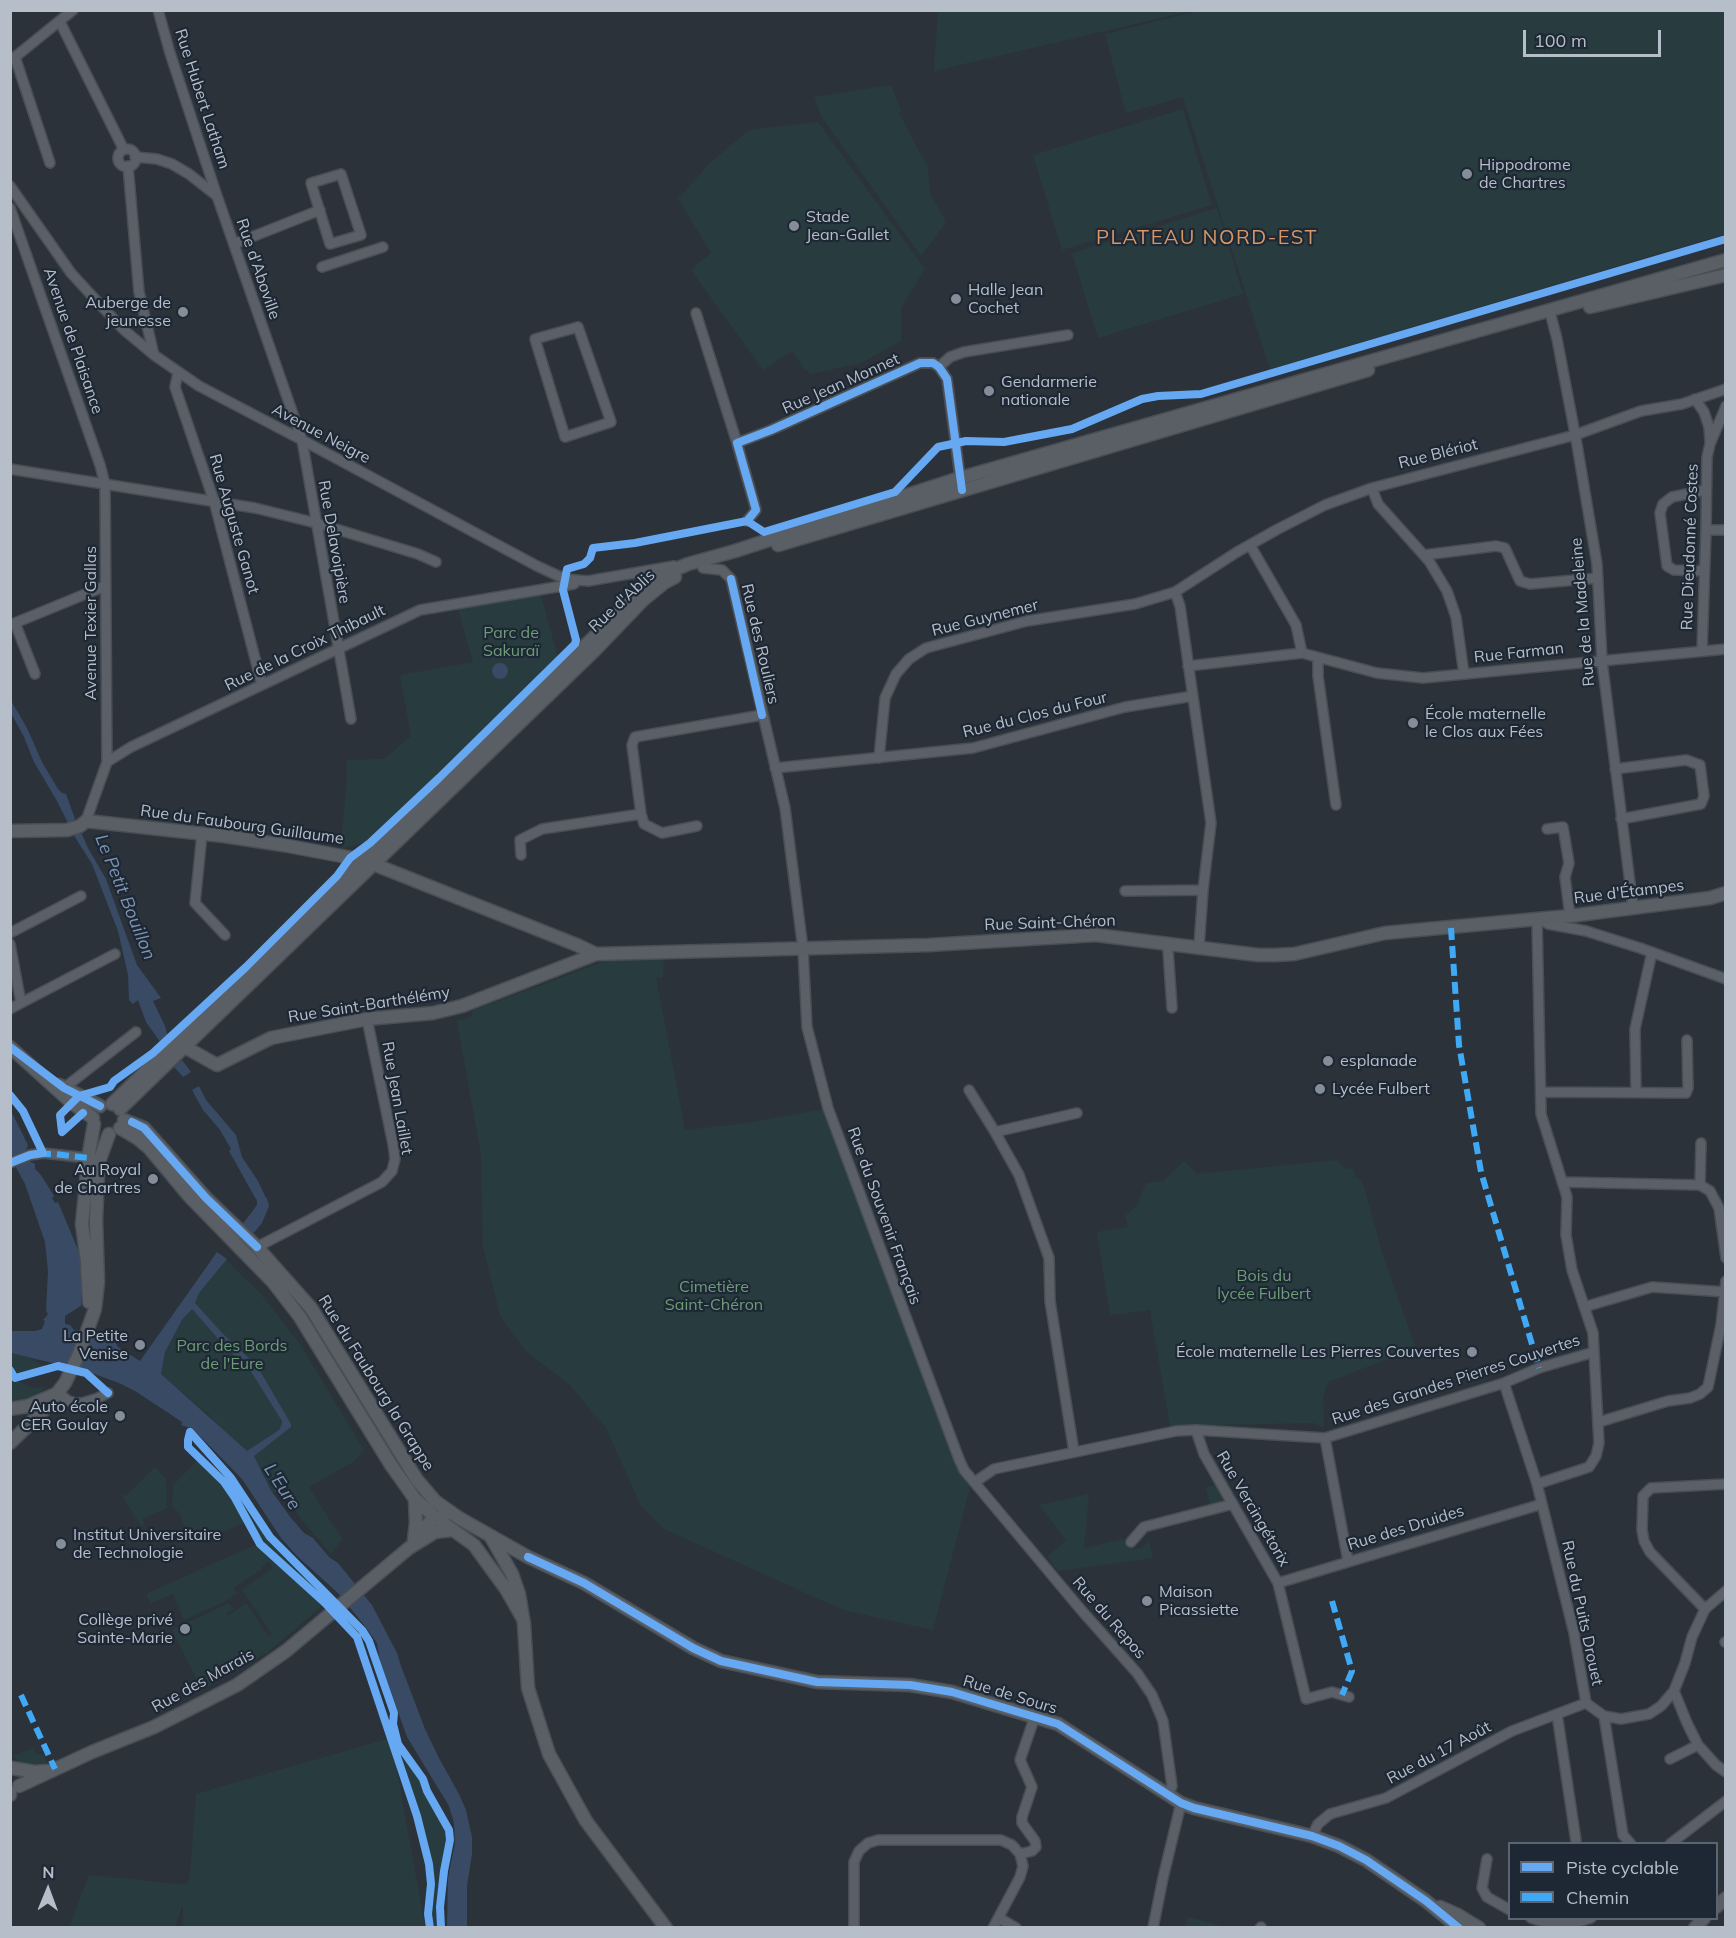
<!DOCTYPE html>
<meta charset="utf-8">
<style>
body{margin:0}
#map{position:relative;width:1736px;height:1938px;overflow:hidden;background:#2b323a;font-family:Mulish,sans-serif}
canvas{display:block}
.frame{position:absolute;inset:0;border:12px solid #b6beca;pointer-events:none}
.legend{position:absolute;left:1508px;top:1842px;width:210px;height:78px;box-sizing:border-box;background:#1e2835;border:2px solid #5b6471;margin:0;padding:8px 10px;list-style:none;font-size:18px;color:#b6beca}
.legend li{display:flex;align-items:center;gap:12px;height:30px}
.legend b{width:30px;border:2px solid #5b6471}
.north{position:absolute;left:18px;top:1860px;width:60px;height:60px;-webkit-text-stroke:4px #1e2835;paint-order:stroke;rotate:1deg;font-size:16px;font-weight:700;line-height:24px;text-align:center;color:#b6beca}
.north::after{content:'';display:block;margin:auto;width:21px;height:27px;background:#b6beca;clip-path:polygon(50% 0,100% 100%,50% 72%,0 100%)}
.scale{position:absolute;left:1523px;top:30px;width:138px;height:27px;box-sizing:border-box;border:3px solid #b6beca;border-top:0;padding-left:8px;font-size:18px;line-height:21px;white-space:nowrap;color:#b6beca;-webkit-text-stroke:4px #1e2835;paint-order:stroke}
</style>
<div id="map">
<canvas width="1736" height="1938"></canvas>
<div class="frame"></div>
<ul class="legend">
<li><b style="height:8px;background:#66a8f1"></b>Piste cyclable</li>
<li><b style="height:8px;background:#3fa9f5"></b>Chemin</li>
</ul>
<div class="north">N</div>
<div class="scale">100 m</div>
</div>
<script>
const c = document.querySelector('canvas').getContext('2d');
c.lineJoin = 'round';
function fillPath(path, color) { c.fillStyle = color; c.fill(path, 'evenodd'); }
const poly = rows => new Path2D(rows.map(r => 'M' + r).join(''));
function trace(path, color, width, dash) { c.strokeStyle = color; c.lineWidth = width; c.lineCap = dash ? 'butt' : 'round'; c.setLineDash(dash || []); c.stroke(path); }
function drawText(font, color, halo, rows, align = 'center') {
  c.font = font + ' Mulish,sans-serif'; c.lineWidth = 4.5; c.setLineDash([]); c.textBaseline = 'middle'; c.strokeStyle = halo; c.fillStyle = color; for (const [text, x, y, turn = 0] of rows) {
    c.save(); c.translate(x, y); c.rotate((+turn || 0) * Math.PI / 180); c.textAlign = isNaN(turn) ? turn : align; if (halo) c.strokeText(text, 0, 0); c.fillText(text, 0, 0); c.restore();
  }
}
const green = poly([
 [938,11,938,10,1191,11,934,71],
 [1198,11,1725,11,1725,234,1270,369,1183,97,1126,113,1105,34],
 [891,85,901,110,899,113,928,168,930,193,946,222,921,256,821,116,814,97],
 [1183,109,1212,205,1062,250,1033,155],
 [818,122,925,269,901,308,901,341,861,363,811,374,807,370,805,370,792,351,763,370,691,270,711,253,678,199,710,163,749,130],
 [1217,208,1243,294,1098,338,1072,253],
 [540,593,558,657,368,842,342,848,342,834,347,781,347,760,384,759,411,736,400,675,473,662,458,609],
 [664,958,663,978,656,977,685,1130,748,1123,824,1109,897,1300,958,1470,970,1487,933,1630,843,1610,664,1529,641,1506,606,1428,570,1385,528,1353,514,1336,500,1315,483,1247,481,1155,457,1020,470,1018,474,1010,611,959],
 [1336,1160,1346,1169,1352,1168,1355,1176,1363,1183,1383,1256,1415,1346,1409,1349,1409,1351,1328,1382,1323,1397,1324,1427,1314,1423,1170,1426,1150,1310,1110,1315,1097,1232,1128,1227,1125,1216,1137,1205,1146,1183,1163,1181,1184,1161,1197,1174],
 [226,1260,260,1293,300,1344,364,1450,353,1462,309,1487,342,1539,331,1554,300,1518,282,1490,272,1493,245,1450,221,1429,209,1415,161,1374,165,1352,178,1327,199,1293],
 [10,1353,29,1357,45,1367,27,1373,15,1372,11,1366],
 [17,1381,35,1388,45,1387,35,1397,24,1402,11,1404,11,1383],
 [198,1460,226,1490,245,1523,192,1544,179,1513,172,1506,174,1484],
 [155,1467,166,1479,167,1508,142,1519,145,1524,141,1526,121,1494,126,1496],
 [226,1474,268,1537,321,1590,318,1593,289,1568,260,1537,236,1494,222,1477],
 [1216,1485,1223,1497,1222,1501,1210,1505,1206,1487],
 [1089,1494,1084,1548,1124,1539,1125,1545,1134,1549,1142,1548,1149,1541,1153,1558,1058,1571,1047,1557,1066,1540,1039,1505],
 [257,1544,322,1606,268,1652,202,1690,172,1630,229,1603,233,1609,226,1613,228,1616,246,1603,269,1637,272,1634,242,1590,273,1568,269,1562,261,1567,262,1569,233,1588,237,1593,224,1602,184,1620,173,1594,151,1603,147,1597,148,1593],
 [391,1738,425,1927,183,1927,183,1904,175,1927,69,1927,89,1875,187,1885,190,1876,196,1794],
 [34,1748,36,1754,44,1755,47,1762,45,1767,24,1766,13,1756],
 [406,1757,420,1779,446,1829,447,1838,438,1912,439,1927,432,1927,430,1911,434,1889,431,1863,424,1831,404,1762,403,1758],
 [1188,1917,1227,1927,1185,1927]
]);
const water = poly([
 '492 671a8 8 0 1 1 16 0a8 8 0 1 1-16 0Z',
 [10,699,27,728,42,762,58,789,62,793,66,794,75,819,68,823,57,801,34,762,24,737,11,713],
 [80,830,88,848,106,879,137,965,161,998,153,1001,165,1026,168,1037,161,1043,146,1022,138,1000,133,1004,129,1000,128,975,118,931,92,864,73,834],
 [182,1060,191,1072,183,1077,174,1067],
 [199,1086,206,1100,236,1135,242,1157,258,1181,266,1198,267,1198,269,1206,262,1223,252,1235,242,1225,257,1205,257,1201,229,1151,231,1149,220,1130,203,1110,192,1090],
 [10,1109,28,1145,25,1153,29,1161,35,1164,35,1169,41,1175,54,1196,52,1198,55,1203,58,1202,79,1252,81,1265,81,1306,65,1316,65,1324,70,1325,74,1330,100,1335,107,1335,109,1332,118,1347,140,1361,217,1252,227,1259,199,1293,195,1303,222,1333,257,1366,291,1424,291,1427,254,1456,270,1489,291,1518,304,1533,313,1538,329,1557,338,1563,372,1605,397,1653,401,1666,425,1729,439,1758,459,1794,466,1810,472,1837,472,1854,467,1886,467,1927,447,1927,448,1878,455,1843,454,1823,449,1806,407,1737,380,1661,377,1643,364,1625,338,1593,297,1556,281,1538,242,1479,193,1429,181,1425,182,1422,173,1416,135,1391,119,1383,86,1371,11,1353,11,1331,35,1331,42,1329,45,1321,43,1320,48,1314,46,1311,48,1271,45,1242,25,1184,11,1158],
 [192,1309,221,1342,252,1373,282,1421,282,1424,279,1430,247,1451,161,1374,165,1352,182,1320]
]);
const street = poly([
 [158,10,170,53,217,196],
 [60,22,124,150],
 '118 158a9 9 0 1 1 18 0a9 9 0 1 1-18 0Z',
 [135,157,157,159,172,164,189,174,217,196,302,440,351,719],
 [50,163,15,57,73,10],
 [128,166,139,292,154,355],
 [341,174,361,235,330,244,311,183,341,174],
 [10,186,71,273,94,298,124,330,154,355,199,386,302,440,537,566,565,579,588,581,674,566],
 [10,208,100,465,105,484,107,762],
 [234,244,320,210],
 [322,267,383,247],
 [696,313,737,443],
 [1551,316,1557,339,1576,439,1597,564,1602,661,1633,907],
 [578,327,611,422,565,437,535,339,578,327],
 [939,367,950,357,964,352,1068,335],
 [178,373,175,387,214,501,262,685],
 [1695,399,1704,412,1709,427,1710,441],
 [10,469,255,508,316,523,418,554,436,562],
 [1372,488,1378,504,1429,561,1447,591,1456,617,1464,674],
 [747,521,756,510,737,443,771,430,920,363,933,363,939,367,947,379,961,484],
 [1706,530,1726,530],
 [1250,545,1296,625,1302,653],
 [1424,555,1496,546,1505,548,1520,581,1530,584,1598,578],
 [703,568,722,570,731,579,785,808,803,949,807,1027,828,1108,959,1459,964,1470,1082,1611,1137,1673,1152,1695,1163,1721,1172,1786,1168,1794],
 [1704,571,1674,570,1667,566,1660,513,1663,504,1672,497,1706,490],
 [1175,592,1180,606,1211,823,1203,890,1199,947],
 [15,623,35,674],
 [10,625,105,586],
 [1702,651,1706,530,1707,457,1710,444,1726,406],
 [1318,658,1318,676,1336,805],
 [1188,666,1302,653,1377,673,1423,678,1726,649],
 [879,758,885,698,896,674,909,659,926,648,1027,621,1135,604,1175,592,1237,552,1278,529,1325,505,1372,488,1575,435,1641,411,1682,404,1726,389],
 [775,768,973,748,1125,707,1193,696],
 [1615,769,1686,760,1700,765,1704,796,1701,804,1621,819],
 [641,814,644,824,662,833,697,826],
 [86,821,107,762,131,747,420,610,574,584],
 [1547,829,1563,827,1569,863,1565,877,1570,916],
 [202,834,195,903,225,935],
 [521,855,520,840,542,829,641,814,632,745,635,737,762,715],
 [1125,891,1203,890],
 [1540,919,1548,924,1586,931,1640,948,1726,979],
 [1537,920,1541,1114,1567,1197,1566,1235,1572,1270,1593,1333,1599,1443,1596,1456,1589,1467,1537,1484],
 [10,933,81,896],
 [1170,943,1168,950,1172,1008],
 [10,944,21,1003,10,1009],
 [21,1003,115,954],
 [64,1088,136,1032],
 [969,1090,995,1132,1019,1175,1049,1258,1050,1301,1074,1452],
 [1541,1092,1686,1093,1688,1088,1687,1040],
 [1636,1092,1635,1029,1652,952],
 [995,1132,1077,1113],
 [1701,1143,1700,1185,1710,1191,1719,1208,1726,1258],
 [10,1163,30,1155,43,1153,88,1158],
 [1562,1182,1700,1185],
 [257,1247,382,1182,392,1171,395,1159,393,1144,367,1019],
 [1584,1307,1652,1287,1726,1292],
 [1504,1383,1537,1484,1574,1633,1586,1703,1604,1716,1623,1835,1631,1844],
 [58,1392,67,1400,74,1403,82,1403,98,1398,108,1393],
 [1599,1422,1668,1401,1690,1398,1700,1394,1708,1387,1721,1325,1726,1281],
 [1196,1430,1204,1454,1278,1583,1306,1699,1332,1692,1349,1697],
 [1325,1438,1348,1561],
 [975,1482,994,1469,1176,1431,1196,1430,1325,1438,1504,1383,1539,1368,1594,1352],
 [1131,1542,1144,1527,1233,1504],
 [1278,1583,1542,1504],
 [1705,1609,1650,1552,1644,1541,1642,1530,1643,1496,1651,1488,1726,1484],
 [1725,1642,1726,1642],
 [1674,1691,1687,1723,1698,1745,1716,1765,1726,1772],
 [1557,1714,1576,1841],
 [1604,1716,1621,1719,1649,1714,1661,1706,1674,1691,1685,1663,1692,1637,1705,1609,1726,1591],
 [1670,1759,1698,1745],
 [1312,1836,1318,1824,1330,1814,1386,1798,1512,1731,1586,1703],
 [1670,1844,1726,1801],
 [1020,1854,1032,1851,1036,1847,1035,1841,1022,1823,1022,1817,1032,1787,1020,1760,1035,1716],
 [1487,1859,1482,1888,1487,1897,1510,1910],
 [999,1918,1016,1928],
 [1531,1918,1547,1923,1572,1924,1591,1918],
 [854,1928,854,1862,859,1851,868,1843,878,1840,1001,1840,1012,1845,1020,1854,1023,1866,1020,1877,993,1928],
 [1153,1928,1163,1878,1181,1803],
 [1260,1928,1261,1927]
]);
const secondary = poly([
 [1590,307,1726,275],
 [778,545,1368,370],
 [10,831,67,830,80,826,86,821,224,836,283,845,363,860,577,945,596,954],
 [10,1047,72,1103,93,1118],
 [185,1047,217,1065,271,1038,367,1019,433,1013,462,1006,596,954,929,945,1096,935,1258,955,1276,955,1294,954,1385,933,1570,916,1710,898,1726,893],
 [59,1085,100,1106],
 [112,1104,655,578,688,564,735,551,960,478,1726,260],
 [120,1109,594,651,643,600,664,583,675,577],
 [124,1120,144,1128,206,1198,257,1247,311,1308,417,1480,435,1501,459,1518,528,1557,584,1583,693,1648,721,1661,817,1682,910,1685,952,1692,1058,1724,1181,1803,1194,1808,1312,1836,1339,1846,1366,1860,1426,1901,1459,1928],
 [120,1128,137,1138,149,1148,189,1196,273,1282,300,1317,391,1465,415,1499,435,1517,474,1545,506,1589,522,1617],
 [89,1302,87,1261,82,1224,89,1153,94,1124],
 [10,1409,28,1406,56,1394],
 [10,1443,44,1410,65,1383,79,1354,95,1309,98,1282,96,1220,98,1171,100,1159,109,1134],
 [491,1537,512,1574,519,1594,524,1624,528,1688,549,1754,586,1821,666,1928],
 [415,1538,435,1517,443,1518],
 [414,1540,416,1523,415,1499],
 [12,1768,35,1772,47,1771],
 [19,1786,92,1752,154,1727,237,1685,286,1651,409,1548,435,1532,452,1530],
 [10,1792,10,1795],
 [1440,1907,1456,1914,1479,1928],
 [1716,1907,1726,1898],
 [1695,1928,1704,1918]
]);
const quiet = poly([
 [1451,928,1459,1045,1481,1172,1539,1368],
 [39,1154,55,1154,88,1158],
 [1332,1601,1352,1671,1342,1695],
 [21,1695,55,1769]
]);
const cycleway = poly([
 [747,521,756,510,737,443,771,430,920,363,933,363,939,367,947,379,962,490],
 [731,579,762,715],
 [10,1047,64,1088,100,1106],
 [10,1095,23,1111,43,1153,30,1155,10,1163],
 [83,1113,62,1132,60,1115,79,1096,110,1087,114,1081,153,1053,246,967,337,876,350,858,370,843,439,778,575,644,576,640,563,590,567,569,584,564,590,558,593,548,635,543,747,521,764,532,895,492,938,447,966,441,1004,442,1072,429,1142,399,1158,396,1201,394,1726,239],
 [132,1122,144,1128,206,1198,257,1247],
 [10,1370,15,1378,58,1366,86,1373,108,1393],
 [528,1557,584,1583,693,1648,721,1661,817,1682,910,1685,952,1692,1058,1724,1181,1803,1194,1808,1312,1836,1339,1846,1366,1860,1426,1901,1459,1928],
 [430,1928,428,1914,431,1884,429,1864,417,1816,357,1637,325,1603,260,1544,235,1498,224,1482,188,1447,188,1440,190,1432,231,1478,270,1537,362,1630,369,1641,394,1713,393,1724,398,1744,423,1779,427,1791,449,1830,450,1840,444,1871,440,1907,441,1928]
]);
const markers = [
 [1467,174,6,"#858d98"],
 [794,226,6,"#858d98"],
 [956,299,6,"#858d98"],
 [183,312,6,"#858d98"],
 [989,391,6,"#858d98"],
 [1413,723,6,"#858d98"],
 [1328,1061,6,"#858d98"],
 [1320,1089,6,"#858d98"],
 [153,1179,6,"#858d98"],
 [140,1345,6,"#858d98"],
 [1472,1352,6,"#858d98"],
 [120,1416,6,"#858d98"],
 [61,1544,6,"#858d98"],
 [1147,1601,6,"#858d98"],
 [185,1629,6,"#858d98"]
];
const streetNames = [
 ["Rue Hubert Latham",202,99,72],
 ["Rue d'Aboville",258,269,71],
 ["Avenue de Plaisance",73,341,71],
 ["Rue Jean Monnet",841,384,-24],
 ["Avenue Neigre",321,434,28],
 ["Rue Blériot",1438,454,-14],
 ["Rue Auguste Ganot",234,524,74],
 ["Rue Delavoipière",334,542,80],
 ["Rue Dieudonné Costes",1690,547,-88],
 ["Rue d'Ablis",622,601,-43],
 ["Rue de la Madeleine",1583,612,-95],
 ["Rue Guynemer",985,618,-14],
 ["Avenue Texier Gallas",91,623,-90],
 ["Rue des Rouliers",760,644,77],
 ["Rue de la Croix Thibault",305,648,-26],
 ["Rue Farman",1519,653,-6],
 ["Rue du Clos du Four",1035,715,-14],
 ["Rue du Faubourg Guillaume",242,825,8],
 ["Rue d'Étampes",1629,892,-7],
 ["Rue Saint-Chéron",1050,923,-2],
 ["Rue Saint-Barthélémy",369,1005,-9],
 ["Rue Jean Laillet",397,1098,80],
 ["Rue du Souvenir Français",884,1216,70],
 ["Rue des Grandes Pierres Couvertes",1456,1380,-18],
 ["Rue du Faubourg la Grappe",376,1383,58],
 ["Rue Vercingétorix",1253,1509,60],
 ["Rue des Druides",1406,1528,-17],
 ["Rue du Puits Drouet",1582,1613,78],
 ["Rue du Repos",1109,1618,49],
 ["Rue des Marais",203,1681,-29],
 ["Rue de Sours",1010,1695,17],
 ["Rue du 17 Août",1439,1753,-28]
];
const poiNames = [
 ["Hippodrome",1479,165],
 ["de Chartres",1479,183],
 ["Stade",806,217],
 ["Jean-Gallet",806,235],
 ["Halle Jean",968,290],
 ["Cochet",968,308],
 ["Auberge de",171,303,"right"],
 ["jeunesse",171,321,"right"],
 ["Gendarmerie",1001,382],
 ["nationale",1001,400],
 ["École maternelle",1425,714],
 ["le Clos aux Fées",1425,732],
 ["esplanade",1340,1061],
 ["Lycée Fulbert",1332,1089],
 ["Au Royal",141,1170,"right"],
 ["de Chartres",141,1188,"right"],
 ["La Petite",128,1336,"right"],
 ["Venise",128,1354,"right"],
 ["École maternelle Les Pierres Couvertes",1460,1352,"right"],
 ["Auto école",108,1407,"right"],
 ["CER Goulay",108,1425,"right"],
 ["Institut Universitaire",73,1535],
 ["de Technologie",73,1553],
 ["Maison",1159,1592],
 ["Picassiette",1159,1610],
 ["Collège privé",173,1620,"right"],
 ["Sainte-Marie",173,1638,"right"]
];
const parkNames = [
 ["Parc de",511,633],
 ["Sakuraï",511,651],
 ["Bois du",1264,1276],
 ["lycée Fulbert",1264,1294],
 ["Cimetière",714,1287],
 ["Saint-Chéron",714,1305],
 ["Parc des Bords",232,1346],
 ["de l'Eure",232,1364]
];
const waterNames = [
 ["Le Petit Bouillon",125,897,68],
 ["L'Eure",282,1487,57]
];
const quarterNames = [
 ["PLATEAU NORD-EST",1207,238]
];
fillPath(green, '#283c40');
fillPath(water, '#384a64');
trace(street, '#494e54', 12);
trace(secondary, '#494e54', 15);
trace(street, '#5b6068', 9);
trace(secondary, '#5a5f66', 12);
trace(quiet, '#3fa9f5', 6, [12, 6]);
trace(cycleway, '#66a8f1', 8);
for (const [x, y, r, color] of markers) { const dot = new Path2D(); dot.arc(x, y, r, 0, 2 * Math.PI); c.fillStyle = color; c.fill(dot); trace(dot, '#1e2835', 2); }
drawText('16px', '#b6beca', '#1e2835', streetNames);
drawText('16px', '#b6beca', '#1e2835', poiNames, 'left');
drawText('16px', '#6d9c77', '#1e2835', parkNames);
drawText('italic 18px', '#7d94b2', '#1e2835', waterNames);
c.letterSpacing = '1.5px';
drawText('20px', '#d69665', '#1e2835', quarterNames);
c.letterSpacing = '0px';
</script>
